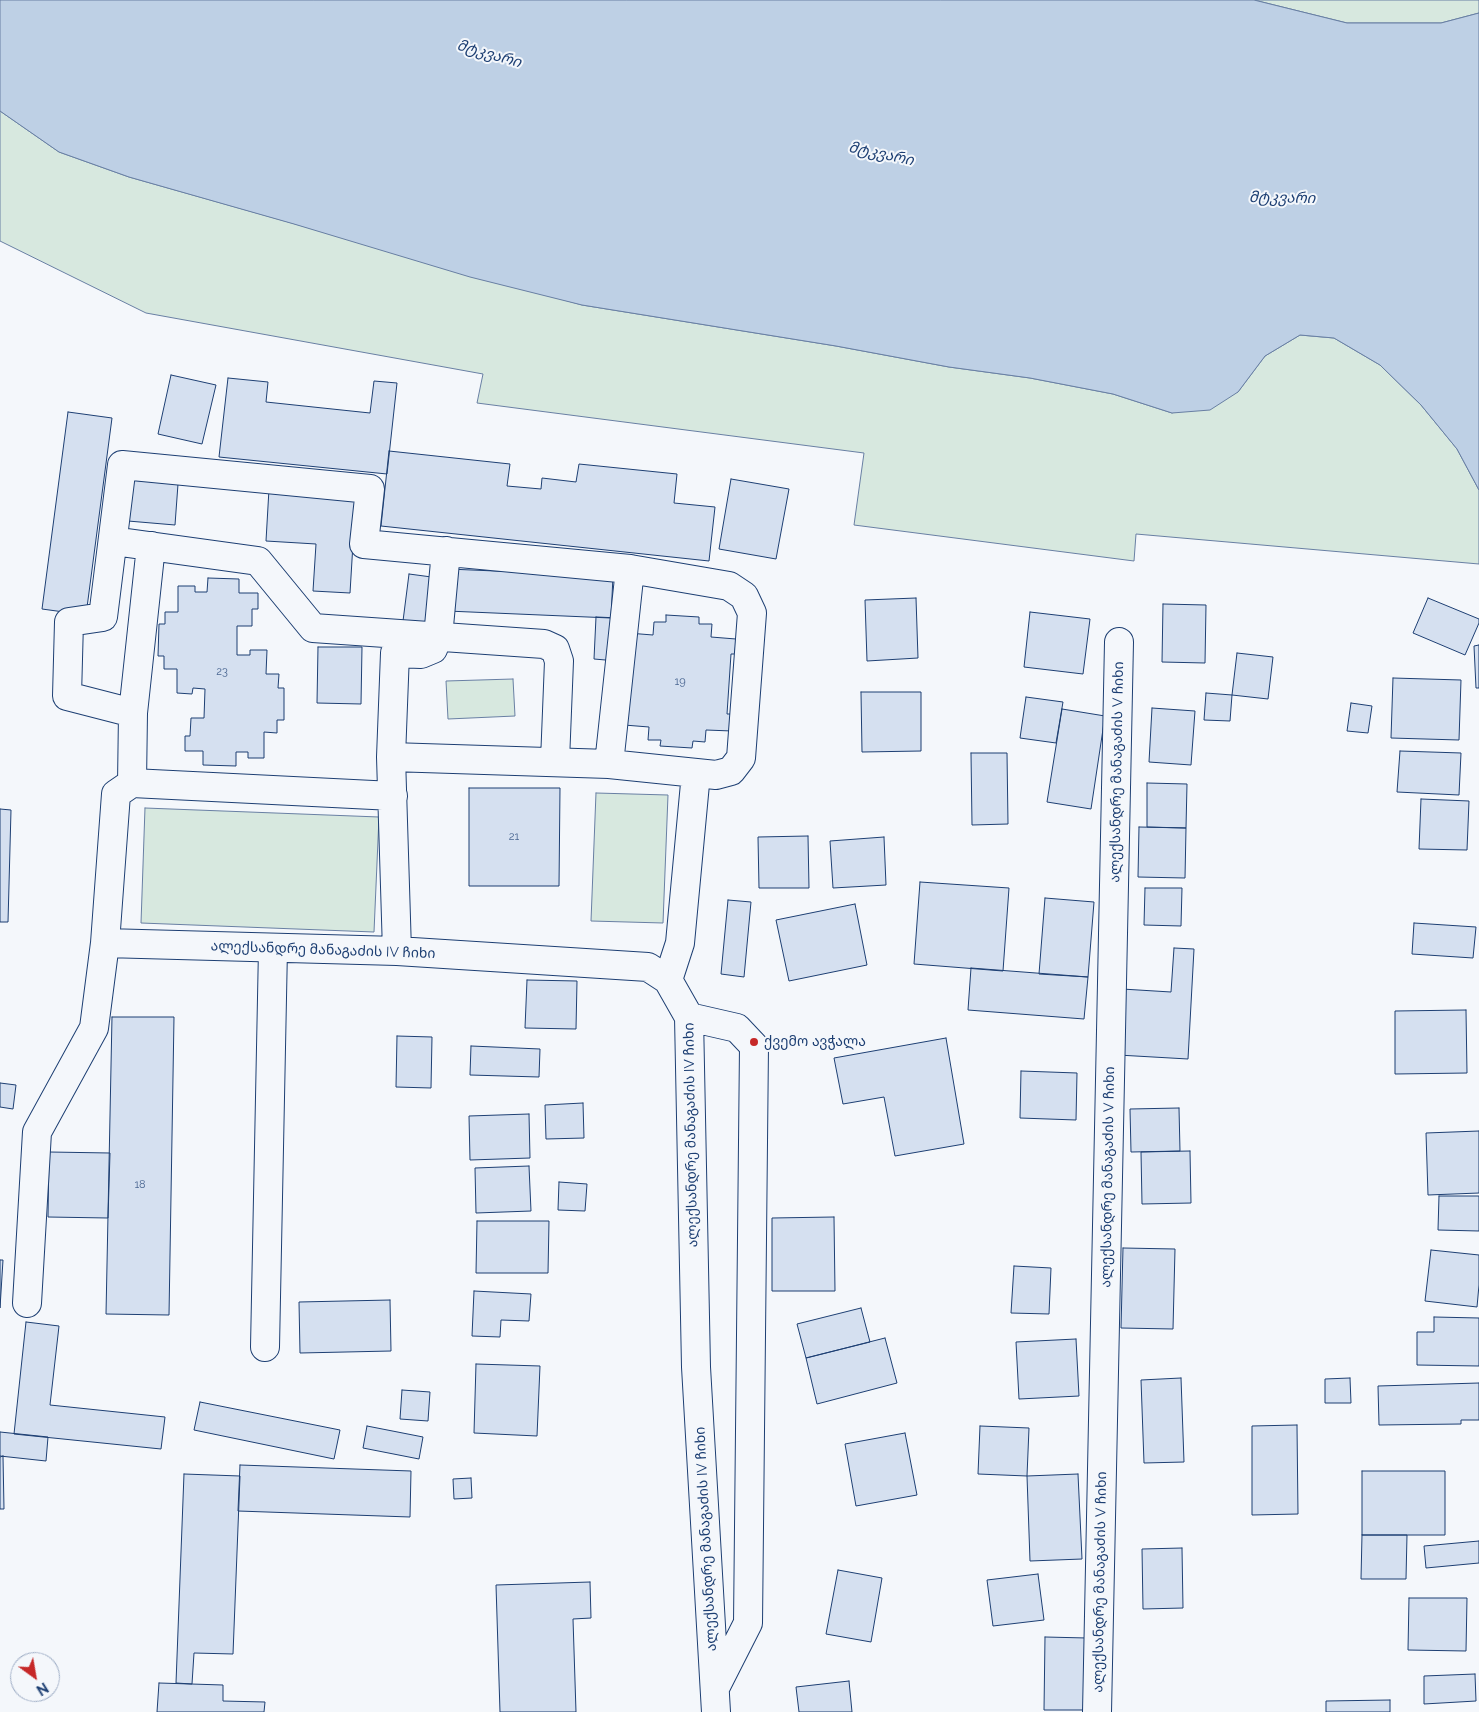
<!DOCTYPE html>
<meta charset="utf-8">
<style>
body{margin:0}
#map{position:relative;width:1479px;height:1712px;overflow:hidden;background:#f4f7fb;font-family:Raleway,sans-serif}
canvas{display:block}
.north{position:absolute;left:10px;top:1652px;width:50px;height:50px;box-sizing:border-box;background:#f4f7fb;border:1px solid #9eadc5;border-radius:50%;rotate:148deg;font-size:14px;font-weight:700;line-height:20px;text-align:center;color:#1d3f73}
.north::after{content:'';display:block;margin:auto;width:18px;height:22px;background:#c62828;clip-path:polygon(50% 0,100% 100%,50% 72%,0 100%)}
</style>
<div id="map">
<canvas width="1479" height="1712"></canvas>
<div class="north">N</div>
</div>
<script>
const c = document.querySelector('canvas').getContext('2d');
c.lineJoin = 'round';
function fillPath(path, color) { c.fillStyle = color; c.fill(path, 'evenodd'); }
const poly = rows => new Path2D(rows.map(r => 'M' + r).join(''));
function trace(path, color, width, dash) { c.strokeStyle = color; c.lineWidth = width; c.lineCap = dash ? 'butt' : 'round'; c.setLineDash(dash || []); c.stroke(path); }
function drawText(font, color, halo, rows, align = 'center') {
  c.font = font + ' Raleway,"Noto Sans Georgian",sans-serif'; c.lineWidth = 4; c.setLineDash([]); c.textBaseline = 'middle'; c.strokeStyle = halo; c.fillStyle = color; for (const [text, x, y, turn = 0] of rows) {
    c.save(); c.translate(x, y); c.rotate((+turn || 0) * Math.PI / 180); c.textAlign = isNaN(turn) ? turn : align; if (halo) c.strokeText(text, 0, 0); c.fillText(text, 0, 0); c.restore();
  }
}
const green = poly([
 [1254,0,1479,0,1479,13,1441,23,1347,23,1254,0],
 [0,111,59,152,129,177,582,305,836,346,949,367,1030,378,1113,394,1172,413,1238,392,1265,356,1300,335,1334,338,1380,365,1421,405,1457,449,1479,490,1479,564,1136,534,1134,561,854,525,864,453,477,403,483,374,146,313,0,241,0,111],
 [513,679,515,716,448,719,446,681,513,679],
 [596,793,668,795,663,923,591,921,596,793],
 [145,808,379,817,374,932,141,923,145,808]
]);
const water = poly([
 [0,0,1254,0,1347,23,1441,23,1479,13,1479,490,1457,449,1421,405,1380,365,1334,338,1300,335,1265,356,1238,392,1210,410,1172,413,1113,394,1030,378,949,367,836,346,582,305,470,277,294,224,129,177,59,152,0,111,0,0]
]);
const building = poly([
 [171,375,216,385,202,444,158,434,171,375],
 [228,378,268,382,266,402,370,413,374,381,397,383,387,474,219,457,228,378],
 [68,412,112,418,86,615,42,609,68,412],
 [389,451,510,464,507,486,541,489,542,478,576,482,579,464,677,474,674,503,715,507,709,561,381,526,389,451],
 [731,479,789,489,776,559,719,549,731,479],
 [131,480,178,484,175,525,128,521,131,480],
 [269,489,356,494,350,593,313,591,316,544,266,541,269,489],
 [448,569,613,576,611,618,447,611,448,569],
 [409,574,439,578,433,625,403,621,409,574],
 [208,578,239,579,239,593,258,593,258,609,252,609,252,626,237,626,237,655,250,655,250,650,267,650,266,674,279,674,278,688,284,688,284,720,277,720,277,733,264,732,264,758,248,758,248,752,236,752,236,766,203,765,203,751,185,751,185,736,190,736,191,718,204,718,205,689,193,688,192,694,177,693,177,669,164,669,164,656,158,656,159,624,165,624,165,612,178,612,178,586,195,586,195,592,207,592,208,578],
 [916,598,918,658,867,661,865,600,916,598],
 [1428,598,1479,619,1479,623,1465,655,1413,633,1428,598],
 [1163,604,1206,605,1205,663,1162,662,1163,604],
 [1030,612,1090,619,1083,674,1024,667,1030,612],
 [666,615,699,617,699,624,712,624,711,637,736,639,735,654,731,654,727,714,733,714,732,731,706,730,705,742,693,741,692,748,660,746,661,740,648,740,649,727,624,725,628,633,653,635,654,622,666,622,666,615],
 [596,617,619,618,617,661,594,659,596,617],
 [1479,645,1479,688,1476,688,1474,646,1479,645],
 [318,647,362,647,361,704,317,703,318,647],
 [1237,653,1273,657,1268,699,1232,695,1237,653],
 [1393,678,1461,680,1459,740,1391,738,1393,678],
 [861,692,921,692,921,751,862,752,861,692],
 [1206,693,1232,695,1230,721,1204,720,1206,693],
 [1026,697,1063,702,1056,743,1020,738,1026,697],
 [1351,703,1372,706,1368,733,1347,731,1351,703],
 [1152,708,1195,711,1191,765,1149,762,1152,708],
 [1062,709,1105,716,1091,809,1047,802,1062,709],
 [1400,751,1461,753,1459,795,1397,792,1400,751],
 [971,753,1007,753,1008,824,972,825,971,753],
 [1147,783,1187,784,1186,828,1147,827,1147,783],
 [469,788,560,788,559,886,469,886,469,788],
 [1421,799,1469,801,1467,850,1419,849,1421,799],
 [0,809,11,810,8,922,0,922,0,809],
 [1139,827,1186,828,1185,878,1138,877,1139,827],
 [808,836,809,888,759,888,758,837,808,836],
 [884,837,886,885,833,888,830,841,884,837],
 [920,882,1009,888,1003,971,914,964,920,882],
 [1145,888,1182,888,1181,926,1144,925,1145,888],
 [1045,898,1094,902,1088,977,1039,974,1045,898],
 [728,900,751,902,744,977,721,974,728,900],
 [855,904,867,965,789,981,776,920,855,904],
 [1414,923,1476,927,1473,958,1412,954,1414,923],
 [1174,948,1194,949,1188,1059,1118,1055,1122,989,1171,992,1174,948],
 [971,968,1088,977,1084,1019,968,1010,971,968],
 [527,980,577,981,576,1029,525,1028,527,980],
 [1466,1010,1467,1073,1395,1074,1395,1011,1466,1010],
 [112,1017,174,1017,169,1315,106,1314,112,1017],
 [397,1036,432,1037,431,1088,396,1087,397,1036],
 [946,1038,964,1144,895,1156,884,1097,843,1104,834,1058,946,1038],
 [471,1046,540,1049,539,1077,470,1075,471,1046],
 [1021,1071,1077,1073,1076,1120,1020,1118,1021,1071],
 [0,1083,16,1085,13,1109,0,1107,0,1083],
 [583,1103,584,1138,546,1139,545,1105,583,1103],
 [1179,1108,1180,1151,1131,1152,1130,1109,1179,1108],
 [529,1114,530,1158,470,1160,469,1116,529,1114],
 [1479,1131,1479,1193,1428,1195,1426,1133,1479,1131],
 [1190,1151,1191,1203,1142,1204,1141,1152,1190,1151],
 [49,1152,110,1153,108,1218,48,1217,49,1152],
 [529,1166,531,1211,476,1213,475,1168,529,1166],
 [559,1182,587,1184,585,1211,558,1210,559,1182],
 [1439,1196,1479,1196,1479,1231,1438,1230,1439,1196],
 [834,1217,835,1291,772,1291,772,1218,834,1217],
 [477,1221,549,1221,548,1273,476,1273,477,1221],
 [1123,1248,1175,1249,1173,1329,1121,1328,1123,1248],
 [1431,1250,1479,1255,1479,1285,1477,1307,1425,1301,1431,1250],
 [0,1260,3,1260,0,1308,0,1260],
 [1014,1266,1051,1268,1049,1314,1011,1313,1014,1266],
 [474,1291,531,1294,529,1321,501,1320,500,1337,472,1336,474,1291],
 [390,1300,391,1351,300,1353,299,1302,390,1300],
 [861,1308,870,1342,806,1358,797,1324,861,1308],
 [1434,1317,1479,1318,1479,1366,1417,1365,1417,1332,1434,1332,1434,1317],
 [26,1322,59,1326,50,1405,165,1417,161,1449,14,1434,26,1322],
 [885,1338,897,1383,817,1404,806,1358,885,1338],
 [1076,1339,1079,1396,1019,1399,1016,1342,1076,1339],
 [476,1364,540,1366,537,1436,474,1433,476,1364],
 [1181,1378,1184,1462,1144,1463,1141,1380,1181,1378],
 [1350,1378,1351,1403,1325,1403,1325,1379,1350,1378],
 [1479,1383,1479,1420,1461,1420,1461,1424,1379,1425,1378,1386,1479,1383],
 [402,1390,430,1392,428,1421,400,1419,402,1390],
 [200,1402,340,1430,334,1459,194,1430,200,1402],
 [1297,1425,1298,1514,1252,1515,1252,1426,1297,1425],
 [367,1426,423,1437,419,1459,363,1448,367,1426],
 [980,1426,1029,1428,1027,1476,978,1474,980,1426],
 [0,1432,48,1437,46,1461,0,1456,0,1432],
 [905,1433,917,1495,856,1506,845,1444,905,1433],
 [3,1456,4,1509,0,1509,0,1457,3,1456],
 [240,1465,411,1471,410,1517,238,1511,240,1465],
 [1362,1471,1445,1471,1445,1535,1362,1535,1362,1471],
 [184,1474,240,1476,233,1654,194,1653,192,1684,176,1683,184,1474],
 [1078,1474,1082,1559,1030,1561,1027,1476,1078,1474],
 [471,1478,472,1498,454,1499,453,1479,471,1478],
 [1362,1535,1407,1535,1406,1579,1361,1579,1362,1535],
 [1479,1541,1479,1563,1426,1568,1424,1546,1479,1541],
 [1182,1548,1183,1608,1143,1609,1142,1549,1182,1548],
 [838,1570,882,1578,871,1642,826,1634,838,1570],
 [1038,1574,1044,1620,993,1626,987,1580,1038,1574],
 [590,1582,591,1618,573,1619,576,1712,500,1712,496,1585,590,1582],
 [1409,1598,1467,1598,1466,1651,1408,1650,1409,1598],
 [1045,1637,1087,1638,1087,1710,1044,1710,1045,1637],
 [1475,1674,1476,1701,1424,1704,1424,1676,1475,1674],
 [849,1681,852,1712,799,1712,796,1687,849,1681],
 [159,1683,223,1685,223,1701,265,1702,264,1712,157,1712,159,1683],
 [1390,1700,1390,1712,1326,1712,1326,1701,1390,1700]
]);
const minor = poly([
 [113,541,258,561,313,628,544,644,555,649,559,661,555,761],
 [133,713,151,546],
 [609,764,630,569],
 [132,783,133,713,67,696,69,622,103,617,122,465,370,489,364,544,630,569,729,586,744,596,752,613,741,758,731,771,716,775,609,764,391,757],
 [105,943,397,951,648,967,668,980,689,1017,696,1367,716,1712],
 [397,951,391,757,395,653,421,654,433,649,438,637,446,551],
 [668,980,680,943,696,773],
 [689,1017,737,1028,754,1046,748,1623,715,1688],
 [27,1303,37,1132,94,1028,105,943,116,794,132,783,393,796],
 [265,1347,273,948],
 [1097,1712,1119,642]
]);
const markers = [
 [754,1042,5,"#c62828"]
];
const numberNames = [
 ["23",222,672],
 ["19",680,682],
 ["21",514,837],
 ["18",140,1185]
];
const streetNames = [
 ["ალექსანდრე მანაგაძის V ჩიხი",1117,772,-89],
 ["ალექსანდრე მანაგაძის IV ჩიხი",323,950,2],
 ["ალექსანდრე მანაგაძის IV ჩიხი",691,1135,-91],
 ["ალექსანდრე მანაგაძის V ჩიხი",1108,1177,-89],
 ["ალექსანდრე მანაგაძის IV ჩიხი",706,1539,-93],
 ["ალექსანდრე მანაგაძის V ჩიხი",1100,1582,-89]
];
const poiNames = [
 ["ქვემო ავჭალა",764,1042]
];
const waterNames = [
 ["მტკვარი",489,54,16],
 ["მტკვარი",881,154,12],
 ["მტკვარი",1282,198,1]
];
fillPath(green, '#d7e8df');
trace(green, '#687fa3', 1);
fillPath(water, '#bed0e5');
trace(water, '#687fa3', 1);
fillPath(building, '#d5e0f0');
trace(building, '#1d3f73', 1);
trace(minor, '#1d3f73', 30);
trace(minor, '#f4f7fb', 28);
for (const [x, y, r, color] of markers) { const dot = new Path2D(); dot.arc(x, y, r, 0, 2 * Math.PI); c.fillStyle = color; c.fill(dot); trace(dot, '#f4f7fb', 2); }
drawText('11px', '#4b6792', null, numberNames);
drawText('14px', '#1d3f73', '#f4f7fb', streetNames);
drawText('14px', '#1d3f73', '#f4f7fb', poiNames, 'left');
drawText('italic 15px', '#1d3f73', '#f4f7fb', waterNames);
</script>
